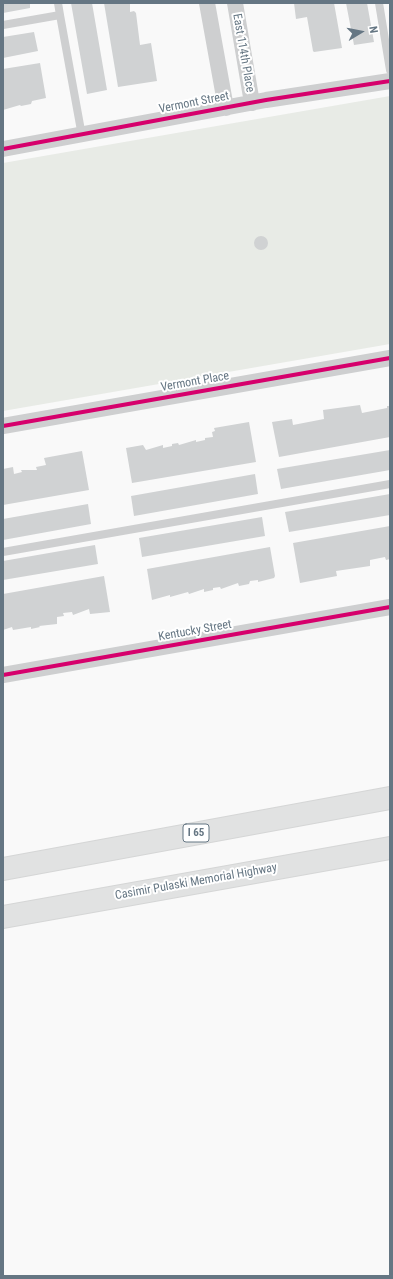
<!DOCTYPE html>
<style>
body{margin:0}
#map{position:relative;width:393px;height:1279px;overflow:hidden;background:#f9f9f9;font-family:"Roboto Condensed",sans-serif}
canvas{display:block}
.frame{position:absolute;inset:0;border:4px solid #657683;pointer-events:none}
.north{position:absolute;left:341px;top:12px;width:40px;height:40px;-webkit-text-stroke:3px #fff;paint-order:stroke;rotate:80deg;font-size:11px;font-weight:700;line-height:16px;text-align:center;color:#657683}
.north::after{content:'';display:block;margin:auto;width:14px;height:18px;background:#657683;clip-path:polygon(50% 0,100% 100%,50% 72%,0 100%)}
</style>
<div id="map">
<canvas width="393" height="1279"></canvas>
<div class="frame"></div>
<div class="north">N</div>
</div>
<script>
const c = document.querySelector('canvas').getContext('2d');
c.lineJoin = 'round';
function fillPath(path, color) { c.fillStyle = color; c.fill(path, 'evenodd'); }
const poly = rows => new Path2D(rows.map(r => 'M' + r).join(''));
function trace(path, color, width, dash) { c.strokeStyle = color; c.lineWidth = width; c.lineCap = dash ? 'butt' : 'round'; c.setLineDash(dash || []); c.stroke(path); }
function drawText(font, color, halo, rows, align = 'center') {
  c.font = font + ' "Roboto Condensed",sans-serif'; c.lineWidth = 4; c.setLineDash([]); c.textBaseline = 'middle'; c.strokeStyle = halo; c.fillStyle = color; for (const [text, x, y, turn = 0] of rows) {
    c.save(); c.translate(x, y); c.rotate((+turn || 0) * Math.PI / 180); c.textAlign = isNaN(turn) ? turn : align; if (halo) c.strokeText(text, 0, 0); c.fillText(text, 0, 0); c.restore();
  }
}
const green = poly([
 [390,96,390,344,3,411,3,163]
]);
const building = poly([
 [3,3,30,3,30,8,3,13],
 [71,3,92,3,107,90,87,94],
 [104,3,130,3,130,12,134,11,136,13,140,45,151,43,157,81,118,87],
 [294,3,334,3,342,48,314,52,313,51,307,17,296,19],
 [346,3,367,3,374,42,354,45],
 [34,32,38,51,3,58,3,37],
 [40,63,46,98,32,101,31,104,21,106,20,105,3,110,3,69],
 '254 243a7 7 0 1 1 14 0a7 7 0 1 1-14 0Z',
 [360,405,362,413,387,408,387,406,390,406,390,437,279,457,272,422,292,419,293,425,324,419,323,410],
 [249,422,256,462,132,483,126,448,143,445,146,450,163,445,163,448,172,446,172,444,178,443,179,445,196,440,196,442,205,440,205,438,213,437,212,432,215,431,214,428],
 [390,450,390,470,281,489,277,469],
 [82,451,89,490,3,505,3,469,13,467,14,474,22,472,21,470,37,470,36,467,46,465,44,458],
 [255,474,258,494,134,516,131,496],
 [390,494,390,515,289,532,285,512],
 [88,504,91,524,3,540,3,519],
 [262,517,265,536,142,557,139,538],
 [390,526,390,559,386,560,385,557,370,560,370,566,336,571,337,576,300,583,293,543],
 [95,545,98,564,3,580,3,561],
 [270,547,275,576,274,578,258,582,258,580,250,581,249,584,239,586,238,583,221,589,220,587,213,588,213,590,204,592,204,589,189,594,188,592,170,597,170,595,152,600,147,569],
 [104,576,110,612,90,614,89,609,73,615,72,612,63,613,64,616,57,617,57,624,39,626,40,627,31,629,31,627,13,630,12,627,3,630,3,594]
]);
const service = poly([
 [58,3,60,15],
 [379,3,390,70],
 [3,25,60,15,82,136],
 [3,552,390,484]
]);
const minor = poly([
 [207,3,226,108],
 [235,3,252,103],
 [3,149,266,100,390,81],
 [3,426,390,358],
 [3,675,390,607]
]);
const motorway = poly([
 [3,869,390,798],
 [3,917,390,848]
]);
const cycleway = poly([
 [3,149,266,100,390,81],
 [3,426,390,358],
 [3,675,390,607]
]);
const shields = [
 [196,833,26]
];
const shieldNames = [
 ["I 65",196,833]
];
const streetNames = [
 ["East 114th Place",243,53,80],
 ["Vermont Street",194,103,-11],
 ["Vermont Place",195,382,-10],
 ["Kentucky Street",195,631,-10],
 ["Casimir Pulaski Memorial Highway",196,882,-10]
];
fillPath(green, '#e8ebe6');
fillPath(building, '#d0d2d3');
trace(motorway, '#d5d6d6', 24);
trace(service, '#cecfd0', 8);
trace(minor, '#cecfd0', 16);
trace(motorway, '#e1e2e2', 22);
trace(cycleway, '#d6006c', 4);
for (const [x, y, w] of shields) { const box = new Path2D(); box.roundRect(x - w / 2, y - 9, w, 18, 3); c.fillStyle = '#fff'; c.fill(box); trace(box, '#657683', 1); }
drawText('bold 11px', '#657683', null, shieldNames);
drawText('12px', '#657683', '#fff', streetNames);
</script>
